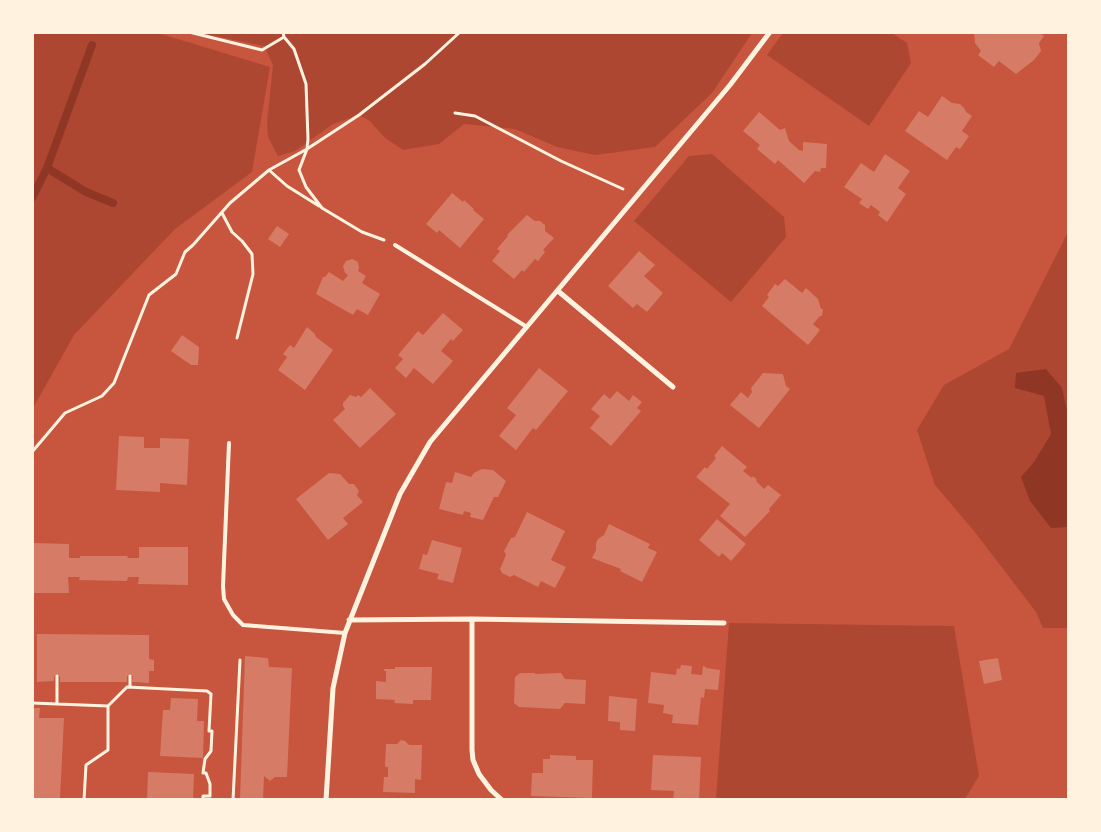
<!DOCTYPE html>
<style>
body{margin:0}
#map{position:relative;width:1101px;height:832px;overflow:hidden;background:#c8553d;font-family:"DM Sans",sans-serif}
canvas{display:block}
.frame{position:absolute;inset:0;border:34px solid #fff3e0;pointer-events:none}
</style>
<div id="map">
<canvas width="1101" height="832"></canvas>
<div class="frame"></div>
</div>
<script>
const c = document.querySelector('canvas').getContext('2d');
c.lineJoin = 'round';
function fillPath(path, color) { c.fillStyle = color; c.fill(path, 'evenodd'); }
const poly = rows => new Path2D(rows.map(r => 'M' + r).join(''));
function trace(path, color, width, dash) { c.strokeStyle = color; c.lineWidth = width; c.lineCap = dash ? 'butt' : 'round'; c.setLineDash(dash || []); c.stroke(path); }
const green = poly([
 [33,32,158,33,270,67,252,172,175,229,74,335,33,408],
 [200,33,752,33,712,93,655,147,595,155,557,147,515,129,464,124,439,144,403,150,384,137,370,121,359,115,333,124,295,151,278,156,268,137,267,122,273,65,264,46],
 [783,33,892,33,907,43,911,63,869,126,767,55],
 [712,154,784,217,786,237,731,302,634,221,689,156],
 [1068,232,1068,628,1043,628,1036,612,974,531,935,485,917,430,944,385,1009,349],
 [729,623,954,626,979,776,965,799,716,799]
]);
const water = poly([
 [1046,369,1062,388,1068,415,1068,527,1051,528,1030,501,1021,477,1034,462,1051,434,1044,396,1015,388,1016,373]
]);
const stream = poly([
 [47,168,86,192,113,203],
 [32,198,47,168,92,45]
]);
const building = poly([
 [974,32,1038,32,1044,36,1039,43,1041,51,1034,60,1016,74,999,61,994,67,978,55,981,51,975,43],
 [942,96,952,103,960,104,964,108,966,112,972,116,962,131,969,136,960,149,956,147,947,160,905,131,919,111,928,117],
 [759,112,780,130,785,128,789,141,799,150,803,151,803,142,827,144,826,168,821,168,820,172,815,171,804,183,778,160,775,164,757,149,760,145,743,131],
 [885,154,910,171,898,188,906,194,887,222,878,215,880,212,871,205,868,209,859,203,862,199,844,187,861,163,874,172],
 [452,193,463,202,464,200,474,209,473,210,484,219,460,248,439,230,437,233,426,224],
 [527,215,535,221,540,221,545,225,545,231,554,238,543,250,545,252,538,261,535,259,524,272,522,270,514,279,492,261,500,251,497,249,508,236,507,235],
 [277,226,289,234,280,247,268,239],
 [639,251,655,265,644,276,663,293,647,312,637,304,633,308,608,286],
 [352,259,358,262,359,268,358,271,366,276,362,283,380,294,368,315,357,309,353,315,316,294,323,277,325,277,329,272,343,281,348,275,345,273,343,266,346,261],
 [785,279,802,293,806,288,818,299,821,309,823,309,822,316,820,316,813,324,820,330,808,345,762,306,769,297,767,295,775,284,778,286],
 [443,313,463,330,453,341,451,339,441,351,453,361,433,384,414,368,406,378,395,368,403,359,398,355,418,331,423,335],
 [307,327,315,334,316,337,333,350,305,390,278,370,287,357,283,354,290,345,294,348],
 [182,335,199,347,198,365,191,365,171,351],
 [539,368,568,391,536,430,533,428,516,450,499,436,516,415,507,408],
 [763,373,783,374,786,386,790,389,759,428,730,405,741,392,748,398,752,392,751,388],
 [370,388,396,414,360,448,333,420,345,409,343,406,343,403,350,395,356,397,358,395,361,397],
 [617,391,629,401,633,395,642,402,637,408,641,411,611,446,590,428,600,416,591,409,604,394,610,399],
 [119,436,144,437,144,448,160,448,160,438,189,439,187,485,160,483,160,492,116,490],
 [722,446,747,467,743,471,752,478,753,476,757,480,756,481,764,489,768,485,781,495,769,509,770,511,745,537,720,516,730,504,696,477,705,467,707,469,716,458,714,456],
 [482,469,493,470,506,481,498,497,494,497,483,520,470,517,471,513,464,511,463,515,439,509,446,482,452,483,455,472,471,477,474,473],
 [329,473,340,474,349,484,354,484,359,491,357,495,363,502,343,518,348,524,328,540,296,499],
 [527,512,565,531,551,560,566,567,555,588,541,581,538,587,514,575,510,577,502,573,500,569,506,555,504,551,511,538,515,537],
 [717,519,746,544,731,561,722,553,719,557,699,540],
 [609,524,650,544,648,548,657,552,642,582,620,571,621,569,592,558,596,550,596,543,598,539,604,535],
 [432,540,462,548,453,583,437,579,439,574,419,569,423,554,427,555],
 [32,543,69,544,69,558,80,558,80,556,128,556,127,558,139,558,139,547,188,547,188,585,138,584,139,577,128,577,127,581,79,580,80,577,68,577,69,593,32,593],
 [37,634,149,635,149,659,154,660,154,671,149,671,149,683,132,682,133,676,127,676,127,682,60,682,60,676,54,676,54,681,37,682],
 [245,656,268,658,269,667,292,668,287,777,275,777,270,781,264,776,263,800,240,800],
 [998,658,1002,680,984,684,979,661],
 [681,665,692,666,691,674,702,675,703,666,706,667,706,668,720,670,718,690,705,689,704,698,701,697,698,725,672,723,673,715,663,713,664,705,648,703,651,672,676,675,677,668,680,669],
 [395,667,432,667,431,700,413,700,413,704,394,703,395,700,376,699,376,681,386,682,386,671,384,671,384,669,395,669],
 [520,673,535,673,535,674,561,673,565,679,586,680,585,704,565,703,560,709,519,707,514,703,515,677],
 [609,696,637,699,635,731,620,730,620,722,608,721],
 [171,698,198,699,197,721,204,721,203,758,160,756,163,710,170,710],
 [32,708,40,708,39,718,64,718,60,798,62,800,32,800],
 [401,740,405,741,409,745,422,745,421,780,415,779,415,793,383,792,384,777,388,777,388,767,385,767,386,744,397,744],
 [550,755,576,756,576,760,593,760,592,798,531,796,532,773,543,773,543,759,550,759],
 [653,755,701,757,699,800,673,800,674,791,651,790],
 [148,772,194,774,193,800,147,800]
]);
const path = poly([
 [189,32,262,50,284,37],
 [283,32,284,37,294,49,306,84,308,139,307,149,299,170,306,187,322,208,362,232,384,240],
 [455,113,475,116,561,161,623,189],
 [269,170,287,186,319,206],
 [222,213,232,232,242,241,252,254,253,274,237,338],
 [32,452,65,413,102,396,114,383,149,295,176,274,185,252,193,245,230,203,269,170,307,149,359,115,425,64,460,32],
 [130,687,130,676],
 [32,703,108,706,127,687,207,691,211,694,209,731,212,731,211,751,205,759,203,773,206,773,210,784,210,796,203,796,203,800],
 [57,704,57,676],
 [84,800,86,765,108,750,108,706],
 [233,800,240,660]
]);
const service = poly([
 [395,245,527,327],
 [229,443,223,586,224,599,233,615,243,625,345,633]
]);
const minor = poly([
 [558,291,673,387],
 [472,619,472,750,473,760,479,774,491,790,502,800],
 [349,620,472,619,724,623],
 [326,800,333,688,345,633,400,494,430,442,730,85,770,32]
]);
fillPath(green, '#ae4732');
fillPath(water, '#8f3625');
trace(stream, '#8f3625', 8);
fillPath(building, '#d67c66');
trace(path, '#fff3e0', 3);
trace(service, '#fff3e0', 4);
trace(minor, '#fff3e0', 5);
</script>
